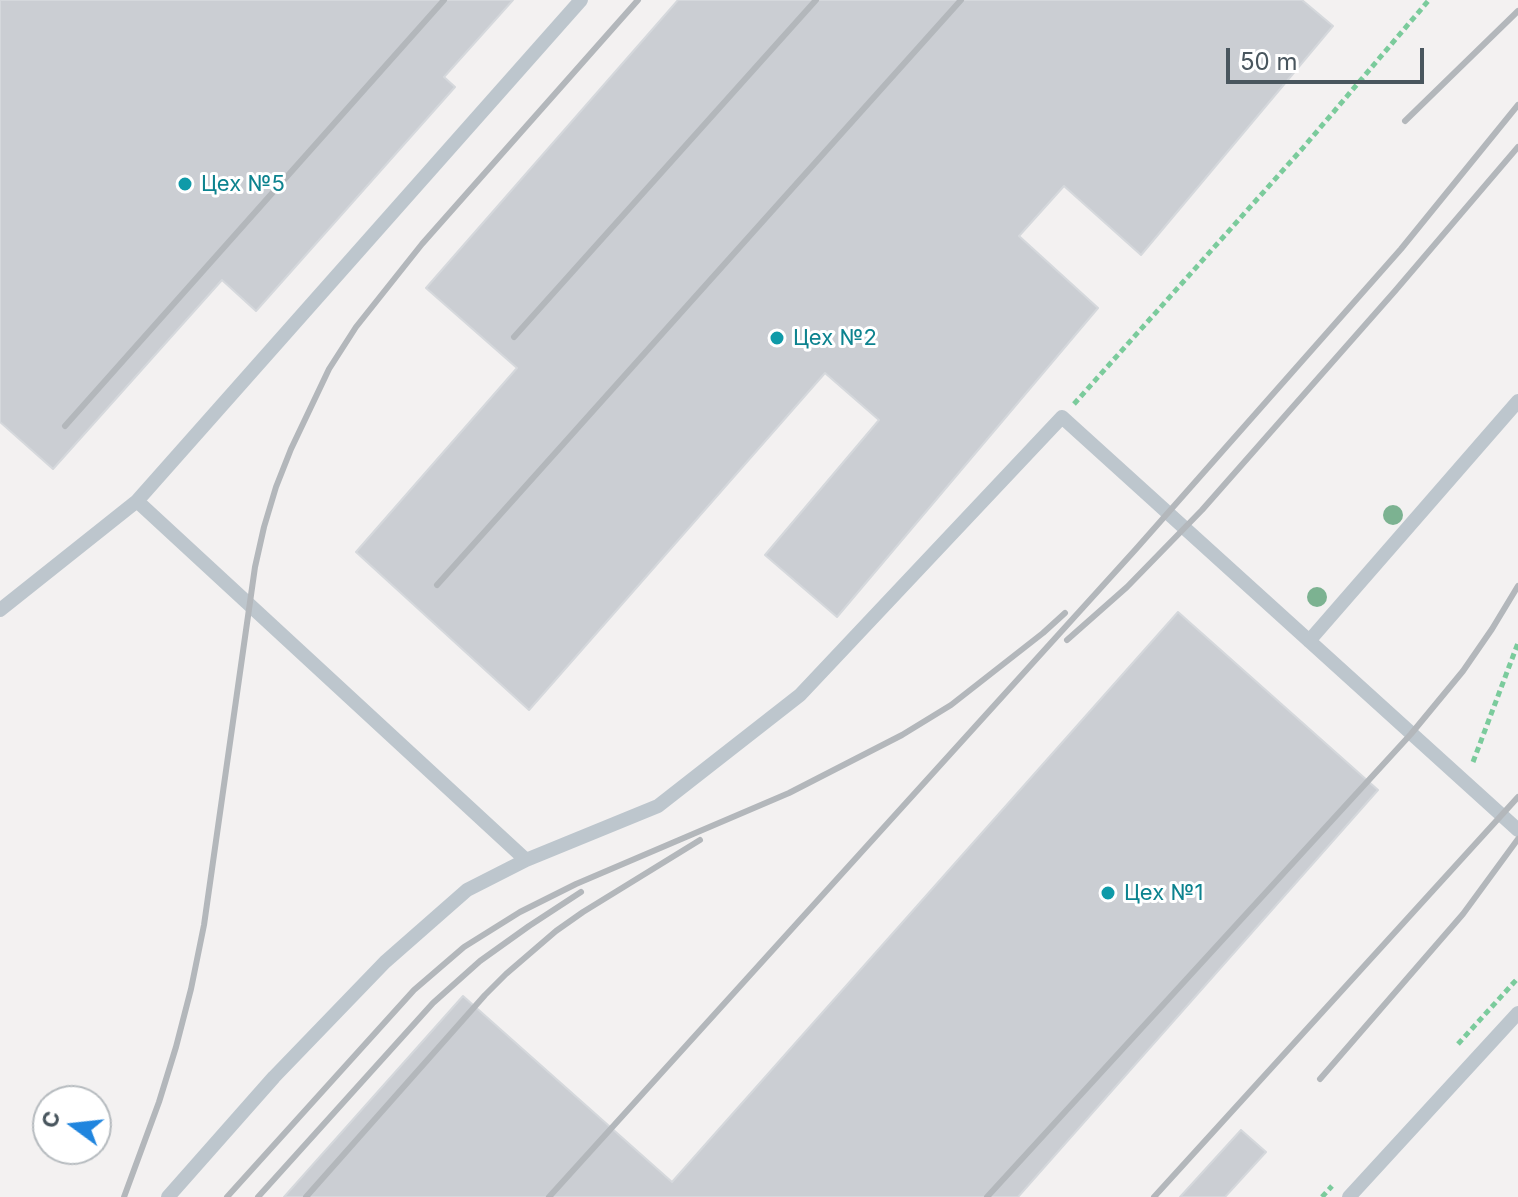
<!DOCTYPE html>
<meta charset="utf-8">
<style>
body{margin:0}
#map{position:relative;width:1518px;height:1197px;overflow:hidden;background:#f3f1f1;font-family:Inter,sans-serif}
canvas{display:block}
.north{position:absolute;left:32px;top:1085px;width:80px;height:80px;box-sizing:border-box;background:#fff;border:2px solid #b6bbbf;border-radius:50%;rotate:285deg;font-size:22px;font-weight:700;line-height:32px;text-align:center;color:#49565e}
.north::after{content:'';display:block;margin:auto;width:28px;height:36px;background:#2085de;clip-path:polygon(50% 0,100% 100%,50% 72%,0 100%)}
.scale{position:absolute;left:1226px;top:48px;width:198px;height:36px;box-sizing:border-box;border:4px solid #49565e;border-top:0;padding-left:10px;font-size:24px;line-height:28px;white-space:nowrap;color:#49565e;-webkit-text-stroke:6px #fff;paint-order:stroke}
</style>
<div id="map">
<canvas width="1518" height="1197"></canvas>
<div class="north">С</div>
<div class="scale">50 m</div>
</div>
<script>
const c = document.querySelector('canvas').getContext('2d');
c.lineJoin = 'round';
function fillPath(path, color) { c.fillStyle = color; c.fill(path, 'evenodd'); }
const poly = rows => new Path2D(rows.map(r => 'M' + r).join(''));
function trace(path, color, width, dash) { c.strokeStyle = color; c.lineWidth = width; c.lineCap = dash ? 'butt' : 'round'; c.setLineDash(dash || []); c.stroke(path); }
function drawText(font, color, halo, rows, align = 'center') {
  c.font = font + ' Inter,sans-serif'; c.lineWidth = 6; c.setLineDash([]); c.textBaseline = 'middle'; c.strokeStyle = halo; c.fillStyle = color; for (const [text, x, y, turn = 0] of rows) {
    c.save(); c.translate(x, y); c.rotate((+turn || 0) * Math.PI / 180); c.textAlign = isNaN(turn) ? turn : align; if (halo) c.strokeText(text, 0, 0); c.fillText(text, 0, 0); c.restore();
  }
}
const building = poly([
 [0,0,513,0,444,77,455,87,256,311,222,280,53,469,0,422,0,0],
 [678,0,1302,0,1333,26,1141,255,1064,186,1019,236,1098,308,837,617,765,555,879,420,825,373,529,710,356,552,517,368,426,288,678,0],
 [1178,612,1378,790,1018,1197,284,1197,463,996,672,1182,1178,612],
 [1241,1130,1266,1152,1225,1197,1180,1197,1241,1130]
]);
const path = poly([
 [1074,404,1302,149,1429,0],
 [1473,762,1518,643],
 [1458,1044,1518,978],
 [1322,1197,1332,1186]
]);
const service = poly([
 [137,501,526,860,467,890,385,962,274,1077,168,1197],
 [0,610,137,501,581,0],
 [1309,641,1518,401],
 [526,860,658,806,800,695,1062,417,1518,830],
 [1349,1197,1518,1013]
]);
const rail = poly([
 [1405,121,1518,11],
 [514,337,816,0],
 [65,426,444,0],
 [437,585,961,0],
 [1067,640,1127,587,1202,510,1395,291,1518,147],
 [1320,1079,1463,914,1518,839],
 [124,1197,159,1102,176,1047,191,989,204,925,255,567,264,527,276,487,291,449,329,369,356,327,422,244,638,0],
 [227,1197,414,990,464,947,520,912,576,884,789,793,902,735,951,705,1043,633,1065,613],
 [258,1197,433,1003,480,961,529,926,581,892],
 [306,1197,485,995,506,974,556,931,583,912,700,840],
 [549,1197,1136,549,1401,249,1518,105],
 [987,1197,1411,734,1463,671,1492,629,1518,586],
 [1154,1197,1518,797]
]);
const trees = [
 [1393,515],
 [1317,597]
];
const markers = [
 [185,184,8,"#0f9aa8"],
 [777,338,8,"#0f9aa8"],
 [1108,893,8,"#0f9aa8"]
];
const cultureNames = [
 ["Цех №5",201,184],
 ["Цех №2",793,338],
 ["Цех №1",1124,893]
];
fillPath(building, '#cbced3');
trace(building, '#d5d8dc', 2);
trace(path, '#7bcb9c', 5, [6, 4]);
trace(service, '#bdc6cd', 14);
trace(rail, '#b3b7bb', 6);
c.fillStyle = '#7cb291';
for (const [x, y] of trees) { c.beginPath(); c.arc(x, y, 10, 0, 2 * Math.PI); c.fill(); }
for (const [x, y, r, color] of markers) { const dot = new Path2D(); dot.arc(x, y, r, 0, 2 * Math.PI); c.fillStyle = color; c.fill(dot); trace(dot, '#fff', 3); }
drawText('22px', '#0d838f', '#fff', cultureNames, 'left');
</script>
